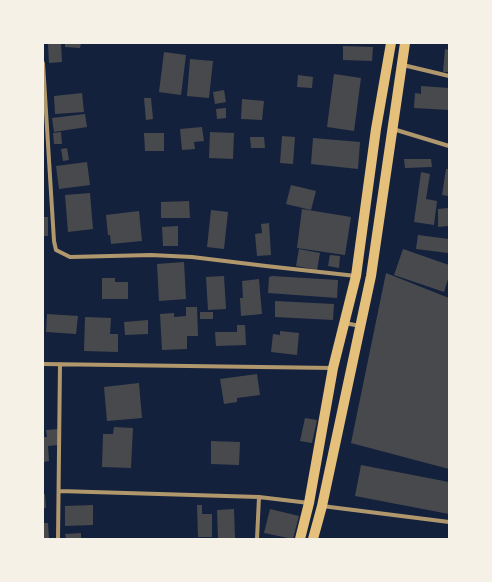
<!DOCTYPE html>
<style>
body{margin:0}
#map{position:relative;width:492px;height:582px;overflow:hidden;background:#14213d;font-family:Inter,sans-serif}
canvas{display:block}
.frame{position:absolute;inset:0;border:44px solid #f6f1e7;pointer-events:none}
</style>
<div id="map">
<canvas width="492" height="582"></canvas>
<div class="frame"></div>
</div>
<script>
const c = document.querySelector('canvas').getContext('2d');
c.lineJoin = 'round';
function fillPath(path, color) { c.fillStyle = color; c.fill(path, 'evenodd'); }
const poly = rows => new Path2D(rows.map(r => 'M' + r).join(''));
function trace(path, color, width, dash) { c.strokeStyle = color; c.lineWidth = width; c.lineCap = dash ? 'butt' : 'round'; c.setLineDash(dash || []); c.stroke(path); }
const building = poly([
 [61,43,62,62,49,63,48,44],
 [65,43,81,43,80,48,65,47],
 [343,46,373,47,372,61,343,60],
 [445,49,449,50,449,72,443,72],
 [164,52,186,55,181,95,159,92],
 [190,59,213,61,209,98,187,96],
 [334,74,361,78,354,131,327,127],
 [298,75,313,77,312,88,297,87],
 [421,86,449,88,449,110,414,108,415,93,421,94],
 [224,90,226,102,215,104,213,92],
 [82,93,84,112,55,114,54,96],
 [144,98,151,98,153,119,146,120],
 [242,99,264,101,262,120,241,119],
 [226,108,226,118,217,119,216,109],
 [85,114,87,127,54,132,52,118],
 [202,127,204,141,194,142,195,149,182,150,180,129],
 [61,132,62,144,54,144,53,133],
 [210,132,234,133,233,159,209,158],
 [144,133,164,133,164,151,145,151],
 [282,136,295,137,293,164,280,163],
 [250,137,264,137,265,148,251,148],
 [313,138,360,142,358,169,311,164],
 [67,148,69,160,63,161,61,149],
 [404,159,431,159,432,167,405,168],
 [87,162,90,185,59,189,56,166],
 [446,169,449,169,449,196,442,195],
 [421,172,430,174,426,199,437,201,434,225,414,222],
 [291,185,316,191,311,210,286,204],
 [90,193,93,229,68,232,65,195],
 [189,201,190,218,161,218,161,202],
 [448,208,448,226,438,227,438,209],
 [302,209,351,217,345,255,297,248],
 [211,210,228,212,224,249,207,247],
 [139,211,142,241,111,244,110,235,108,235,106,215],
 [43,217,48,217,48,236,43,236],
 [269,223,271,255,257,256,255,234,262,233,261,224],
 [178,226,178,246,163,246,162,227],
 [418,235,449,239,448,253,416,249],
 [299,249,320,253,317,270,296,266],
 [403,249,449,265,449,276,444,292,394,275],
 [330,255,340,256,339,268,328,266],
 [184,262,186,299,159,301,157,264],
 [386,273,449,298,449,469,351,443],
 [224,276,226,309,208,310,206,277],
 [272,276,338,280,337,298,268,293,269,277],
 [102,278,115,278,115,282,128,282,128,299,102,299],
 [259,279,262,314,241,316,240,298,243,298,242,281],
 [275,301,334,304,333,320,275,317],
 [186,307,197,307,198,336,187,336,187,349,162,350,160,314,174,313,174,317,186,316],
 [200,312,213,312,213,319,200,319],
 [47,314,78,316,76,334,46,332],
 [85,317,111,318,110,334,118,334,118,352,84,351],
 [148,320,148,334,125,335,124,322],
 [237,325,245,325,246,345,216,346,215,332,237,332],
 [280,331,299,333,297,355,271,352,273,334,280,335],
 [257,374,260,395,237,398,237,402,224,404,220,379],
 [139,383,142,418,107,421,104,387],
 [305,418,317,420,312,443,300,441],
 [114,427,133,428,131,468,102,467,103,434,113,434],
 [58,429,59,445,48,446,49,461,43,462,43,437,47,437,46,430],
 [211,441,240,442,239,465,211,464],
 [361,465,449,482,449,514,355,496],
 [43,494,45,494,46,508,43,508],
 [93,505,93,525,65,526,65,506],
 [197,505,202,505,202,514,212,514,212,537,198,537],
 [234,509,235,539,218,539,217,510],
 [270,509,299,516,293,539,264,533],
 [43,523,48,523,49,539,43,539],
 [81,533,81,539,66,539,65,534]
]);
const minor = poly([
 [43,63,54,241,56,250,70,257,151,255,192,257,266,266,356,276],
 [403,65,449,76],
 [393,129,449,146],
 [345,323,360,326],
 [43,364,333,368],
 [59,491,259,497],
 [322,506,449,522],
 [58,539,60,364],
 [257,539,259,497,309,503]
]);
const trunk = poly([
 [300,539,309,503,333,368,356,276,376,129,391,43],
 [313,539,322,506,371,276,405,43]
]);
fillPath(building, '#48494c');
trace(minor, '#b1986c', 4);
trace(trunk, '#e5c07b', 10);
</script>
